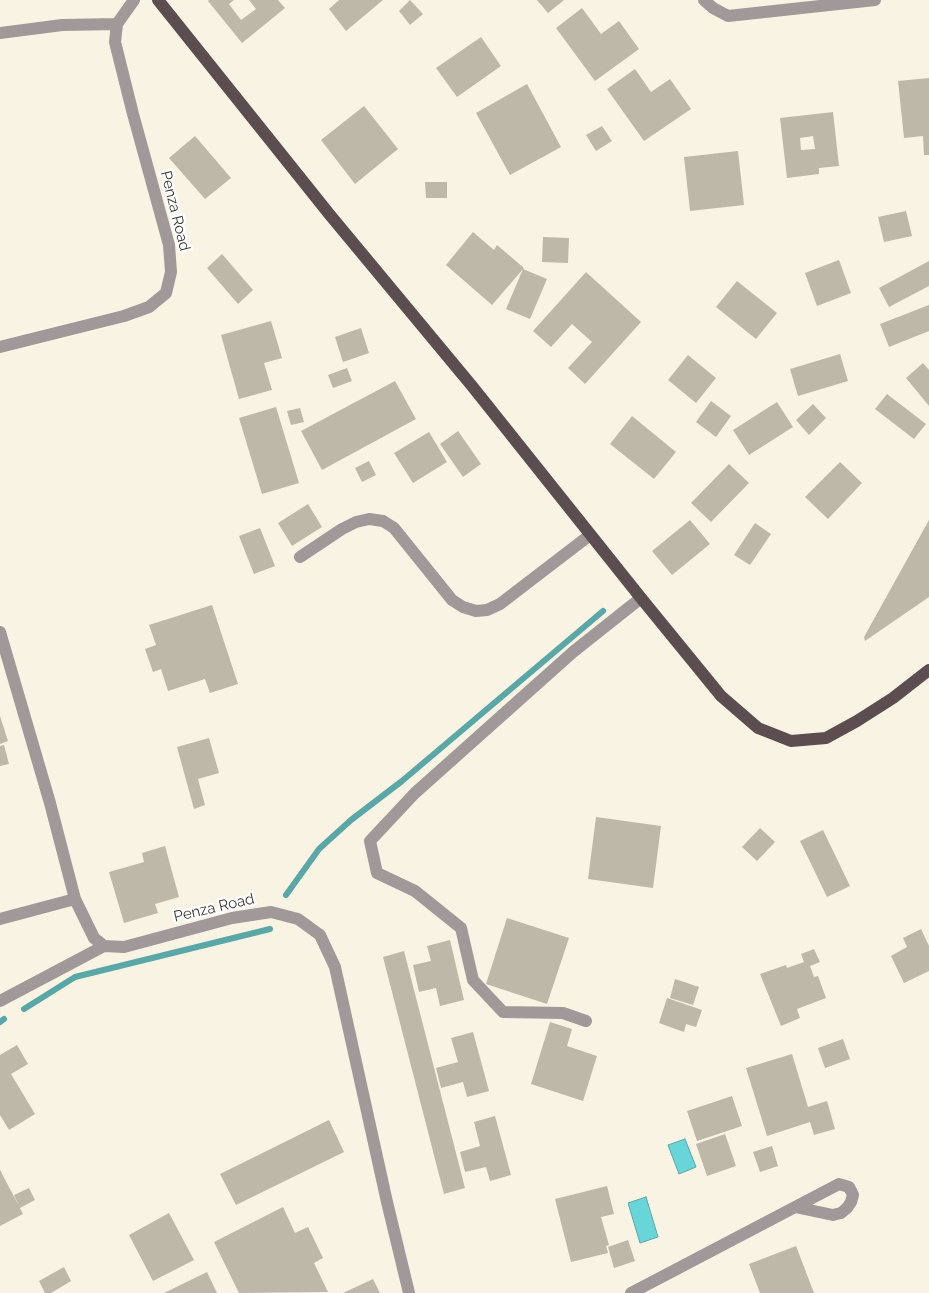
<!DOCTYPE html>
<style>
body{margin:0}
canvas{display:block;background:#f9f3e3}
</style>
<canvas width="929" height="1293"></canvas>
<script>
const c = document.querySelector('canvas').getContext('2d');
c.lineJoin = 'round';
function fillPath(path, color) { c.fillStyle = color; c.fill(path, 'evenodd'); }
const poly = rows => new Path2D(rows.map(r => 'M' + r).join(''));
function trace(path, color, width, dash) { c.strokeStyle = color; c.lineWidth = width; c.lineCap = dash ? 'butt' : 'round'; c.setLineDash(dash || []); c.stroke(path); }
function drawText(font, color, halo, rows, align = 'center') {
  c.font = font + ' Raleway,sans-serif'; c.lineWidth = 5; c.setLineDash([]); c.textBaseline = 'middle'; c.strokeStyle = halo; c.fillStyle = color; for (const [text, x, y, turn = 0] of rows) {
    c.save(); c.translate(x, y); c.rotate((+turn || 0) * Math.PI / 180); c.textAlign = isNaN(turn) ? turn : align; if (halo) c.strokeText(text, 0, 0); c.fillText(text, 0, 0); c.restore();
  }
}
const water = poly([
 [685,1139,696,1167,679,1174,668,1145,685,1139],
 [646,1197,658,1237,640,1243,628,1203,646,1197]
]);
const stream = poly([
 [286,895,319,849,351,820,402,781,603,611],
 [24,1009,75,977,270,929],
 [0,1022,4,1019]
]);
const building = poly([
 [209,0,234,0,229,4,241,20,256,9,249,0,278,0,285,8,242,43,208,1],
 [339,0,383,0,346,31,329,9],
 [410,0,423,14,410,25,399,11],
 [537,0,564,0,548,13],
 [582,8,601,34,619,21,639,49,595,81,556,28],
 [481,37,501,66,457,97,436,68],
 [635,69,651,92,670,79,691,109,644,141,607,89],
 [929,78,929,155,924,155,923,136,904,138,898,81],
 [527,84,561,147,510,175,476,113],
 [364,106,398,149,355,184,321,140],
 [833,112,839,166,819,168,819,174,787,178,780,118],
 [813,136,815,149,801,150,800,138],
 [602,126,612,141,596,151,586,135],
 [195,136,231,178,205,199,169,158],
 [738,151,744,205,690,211,684,157],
 [425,182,447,182,447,198,426,198],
 [906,211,912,236,884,242,878,217],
 [473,232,494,250,497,245,524,268,492,305,446,265],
 [543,237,569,238,568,263,542,262],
 [222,254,253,290,238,304,207,268],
 [839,260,851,293,817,306,805,273],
 [929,261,929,286,889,307,879,288],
 [523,269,547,279,530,319,506,309],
 [586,272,641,322,585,384,568,368,592,342,572,324,551,347,533,331],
 [737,281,777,313,756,339,716,307],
 [929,305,929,331,889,347,880,324],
 [271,321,282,358,264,363,272,390,239,399,221,335],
 [361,328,369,353,343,362,335,337],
 [840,354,848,381,798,396,790,369],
 [688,355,716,378,696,403,668,380],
 [923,363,929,370,929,406,906,378],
 [347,368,352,381,333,388,328,375],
 [395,381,416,419,322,470,301,431],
 [887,394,926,424,914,439,875,409],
 [711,401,731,416,716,437,696,422],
 [777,402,793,427,749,455,733,430],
 [813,404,826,418,809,435,796,420],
 [276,407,299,483,262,494,239,418],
 [300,408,304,422,291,425,287,411],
 [632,416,676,452,654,479,610,444],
 [458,431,481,464,463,477,440,444],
 [429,432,447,462,413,483,394,453],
 [369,461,376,475,362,482,355,468],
 [840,462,862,483,828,519,805,497],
 [729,464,749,483,711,522,691,503],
 [308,504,322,527,292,546,278,523],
 [690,520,710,544,672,575,652,551],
 [929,520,929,597,865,641,864,637],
 [755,523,771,534,750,565,734,555],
 [260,528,275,566,254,574,239,536],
 [212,605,238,684,210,693,205,679,168,691,161,669,153,672,145,649,156,645,149,625],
 [0,716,8,741,0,744],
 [209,738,219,773,198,779,205,805,194,809,177,747],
 [4,745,9,764,0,766,0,746],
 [596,817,661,826,653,888,588,879],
 [760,828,775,842,757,861,742,847],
 [823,830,850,886,827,897,800,841],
 [165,846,179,897,155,904,158,913,124,923,109,872,144,862,142,853],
 [507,918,569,938,547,1004,486,984],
 [921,929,929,946,929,971,904,983,891,956,907,947,903,938],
 [450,940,464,1000,440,1006,436,988,419,992,413,965,431,961,427,946],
 [814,949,820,962,810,966,814,977,818,976,826,998,797,1009,800,1018,781,1026,760,974,786,965,787,968,804,962,801,954],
 [404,951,465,1188,444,1194,383,957],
 [675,979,699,987,693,1005,670,998],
 [667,998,702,1010,696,1027,686,1024,684,1032,659,1023],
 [550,1022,572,1029,567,1046,597,1056,583,1101,531,1084],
 [473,1032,489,1091,467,1097,463,1082,441,1088,436,1068,458,1062,451,1038],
 [843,1039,850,1059,825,1068,818,1048],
 [17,1045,28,1064,11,1074,35,1114,9,1130,0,1115,0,1055],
 [792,1054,808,1107,827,1101,835,1129,814,1135,810,1122,767,1136,746,1068],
 [732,1096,742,1126,697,1141,687,1111],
 [495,1116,511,1175,490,1181,486,1167,465,1172,460,1152,480,1146,474,1122],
 [329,1120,344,1152,236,1205,220,1174],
 [725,1134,736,1166,707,1176,696,1144],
 [772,1146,778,1166,760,1172,753,1152],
 [0,1170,19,1206,14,1195,29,1188,35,1200,20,1208,23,1214,0,1226],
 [607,1186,614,1214,601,1217,609,1245,606,1246,608,1253,571,1262,555,1199],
 [283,1207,295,1233,308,1227,323,1258,314,1263,328,1292,239,1293,214,1242],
 [169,1213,194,1260,153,1281,129,1235],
 [628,1240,635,1261,614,1268,608,1247],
 [796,1246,814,1293,760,1293,749,1264],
 [64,1267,71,1281,51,1293,45,1293,39,1281],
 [207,1272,217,1293,164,1293],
 [373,1279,380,1293,343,1293]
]);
const minor = poly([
 [704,0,713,8,728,16,875,0],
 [0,33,62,25,117,24],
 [0,347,124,316,149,307,166,293,171,272,169,245,133,114,115,42,117,24,134,0],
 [300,557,342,529,356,522,369,519,383,521,394,528,452,600,463,607,476,611,487,610,500,604,590,535],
 [0,632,50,803,75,899,94,938,104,946,124,947,232,918,271,912,298,919,320,935,335,967,387,1202,409,1293],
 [0,919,75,899],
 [0,1001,104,946],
 [586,1021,563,1013,503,1012,473,980,461,928,415,891,377,873,370,841,415,793,573,652,641,598],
 [631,1293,839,1184,849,1187,853,1195,851,1202,847,1208,841,1213,833,1215,795,1207]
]);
const major = poly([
 [158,0,330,215,472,386,641,598,721,696,758,728,791,741,826,738,857,721,893,698,929,670]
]);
const streetNames = [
 ["Penza Road",175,211,76],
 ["Penza Road",214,908,-13]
];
fillPath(water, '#68d6d9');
trace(water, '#5aa7a7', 1);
trace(stream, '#5aa7a7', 6);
fillPath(building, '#beb8a9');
trace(minor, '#a09899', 12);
trace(major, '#5c4e50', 12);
drawText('15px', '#3a3832', '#fff', streetNames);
</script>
